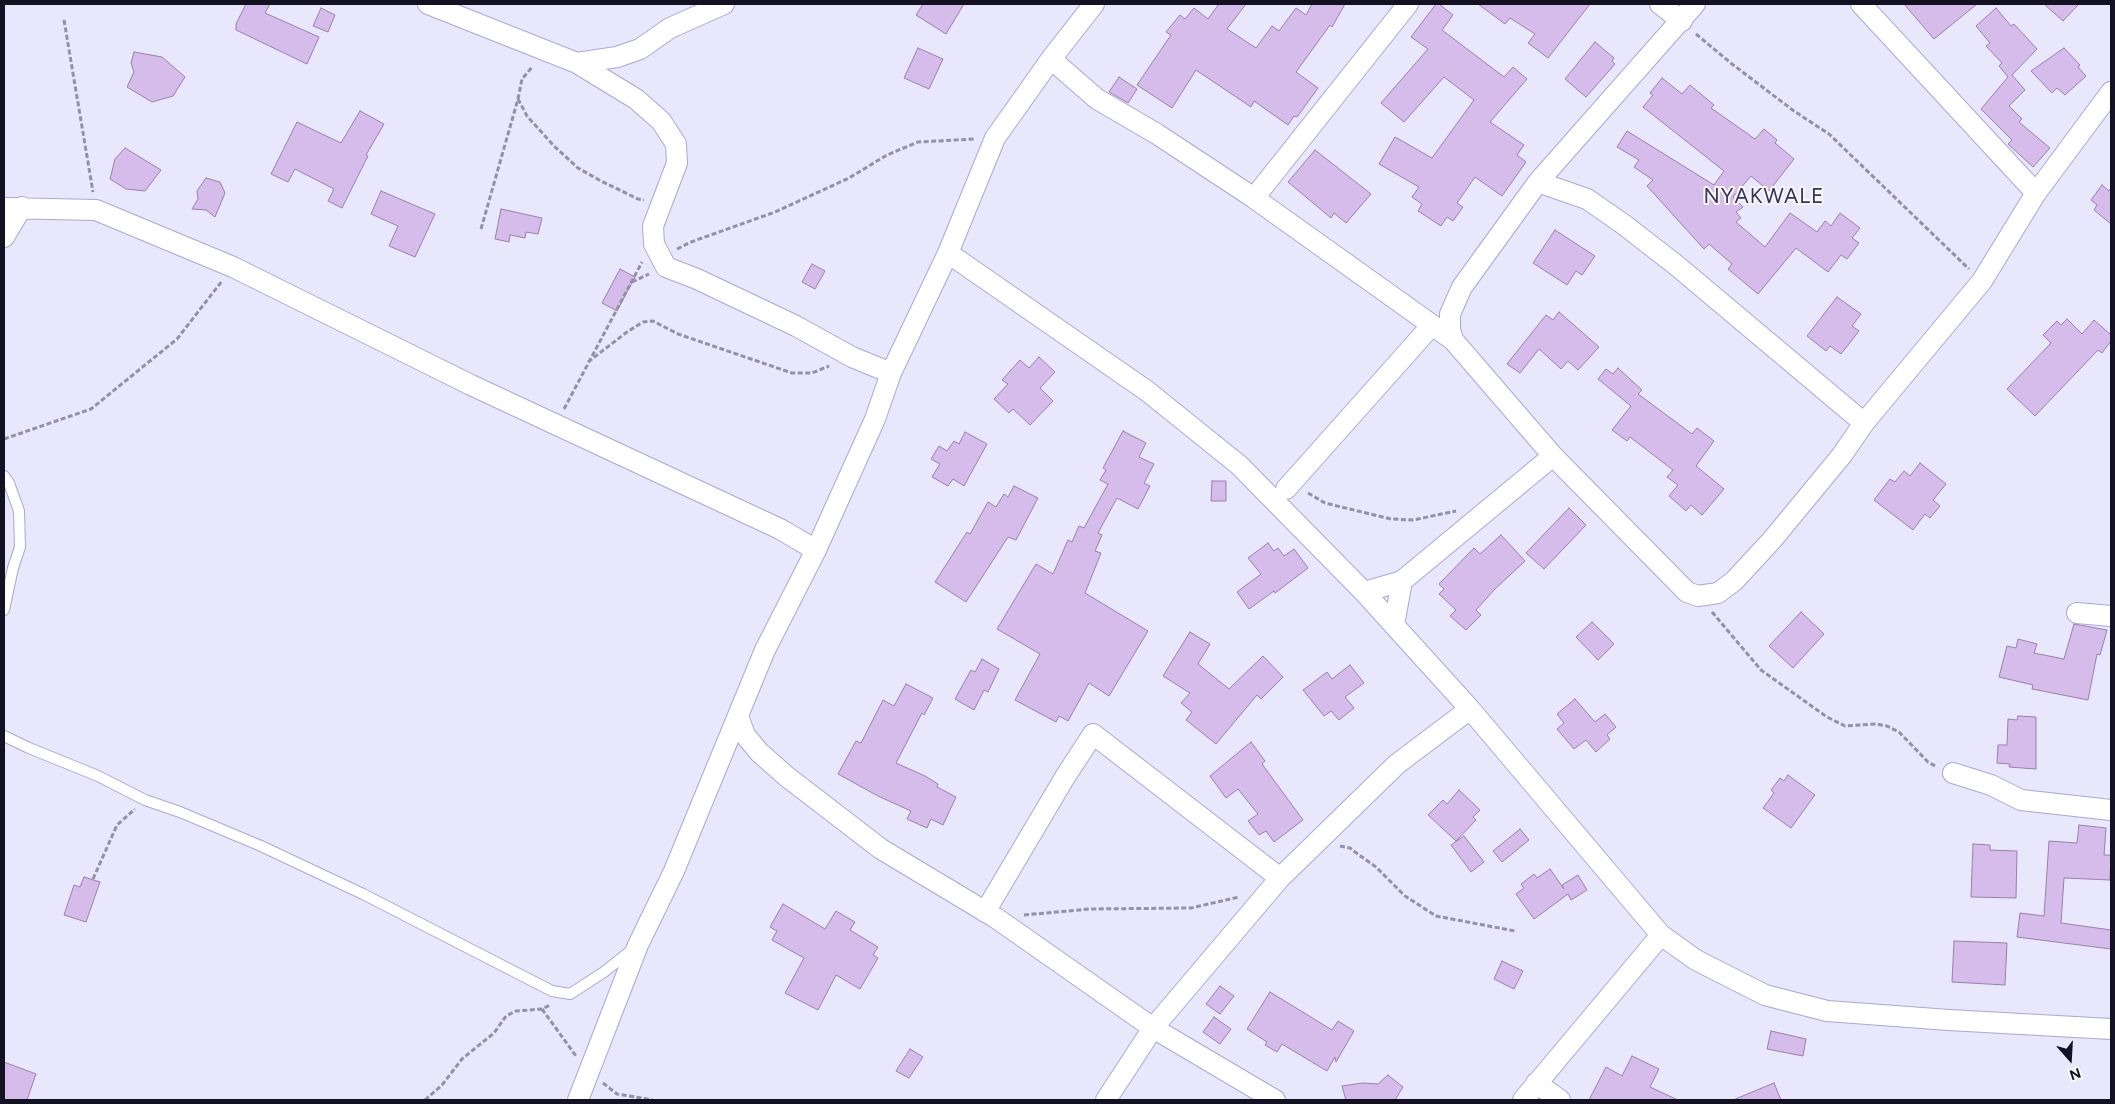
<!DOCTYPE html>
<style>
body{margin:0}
#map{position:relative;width:2115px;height:1104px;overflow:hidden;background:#e9e7fb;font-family:Figtree,sans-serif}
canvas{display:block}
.frame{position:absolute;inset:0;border:5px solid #141122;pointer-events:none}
.north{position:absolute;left:2045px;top:1034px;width:50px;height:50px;-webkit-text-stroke:4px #f7f7f7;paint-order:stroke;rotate:161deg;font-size:14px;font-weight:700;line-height:20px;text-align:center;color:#141122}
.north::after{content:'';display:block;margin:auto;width:18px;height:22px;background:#141122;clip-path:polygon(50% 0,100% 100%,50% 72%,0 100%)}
</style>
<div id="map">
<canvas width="2115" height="1104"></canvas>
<div class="frame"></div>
<div class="north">N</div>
</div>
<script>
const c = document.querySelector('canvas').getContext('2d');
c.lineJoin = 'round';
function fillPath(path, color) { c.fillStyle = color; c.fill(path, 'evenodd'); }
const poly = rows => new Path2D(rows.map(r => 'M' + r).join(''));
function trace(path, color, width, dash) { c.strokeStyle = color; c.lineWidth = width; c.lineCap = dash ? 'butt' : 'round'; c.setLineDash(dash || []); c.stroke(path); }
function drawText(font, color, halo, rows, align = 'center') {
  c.font = font + ' Figtree,sans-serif'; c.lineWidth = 4; c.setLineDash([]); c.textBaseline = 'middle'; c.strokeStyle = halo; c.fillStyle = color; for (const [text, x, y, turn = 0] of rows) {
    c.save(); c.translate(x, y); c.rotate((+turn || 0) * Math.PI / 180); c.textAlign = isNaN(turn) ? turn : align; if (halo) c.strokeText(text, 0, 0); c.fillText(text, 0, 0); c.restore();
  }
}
const building = poly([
 [246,4,270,4,265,13,319,37,307,64,236,30,236,24,246,4],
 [923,4,964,4,946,34,916,15,923,4],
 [1219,4,1246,4,1227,29,1256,48,1272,26,1279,31,1296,8,1306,15,1312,4,1345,4,1332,27,1330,25,1296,72,1318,88,1297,117,1294,116,1288,125,1254,101,1251,107,1196,70,1172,108,1137,85,1171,35,1166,32,1180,15,1185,19,1194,8,1208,19,1219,4],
 [1436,4,1439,4,1453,15,1442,30,1504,77,1513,67,1527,79,1490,122,1524,145,1517,155,1526,162,1502,196,1475,177,1457,203,1463,207,1453,221,1447,217,1441,226,1418,211,1422,204,1412,197,1419,187,1379,164,1395,137,1432,158,1474,100,1444,77,1404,122,1381,103,1428,49,1411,37,1436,4],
 [1478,4,1590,4,1548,58,1528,43,1535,34,1510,18,1505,24,1478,4],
 [1904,4,1977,4,1934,39,1904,4],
 [2044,4,2079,4,2063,21,2044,4],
 [321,8,335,15,328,32,313,26,321,8],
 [1996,8,2011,26,2014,24,2037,49,2012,75,2025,90,2009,106,2022,119,2019,122,2050,148,2033,167,2008,144,2012,140,1981,109,2008,77,1999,66,2002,63,1986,46,1990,43,1976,26,1996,8],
 [1595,42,1614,58,1612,61,1615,64,1586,97,1565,79,1595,42],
 [918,48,943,59,929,89,904,78,918,48],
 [2064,48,2080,65,2078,67,2086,76,2065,95,2057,88,2052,93,2031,71,2064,48],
 [134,52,162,57,185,77,173,96,152,102,127,87,134,72,131,63,134,52],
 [1119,77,1137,89,1128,103,1109,92,1119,77],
 [1662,78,1682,94,1690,85,1714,105,1711,108,1755,139,1764,129,1777,140,1775,143,1794,159,1769,191,1751,176,1733,197,1743,207,1736,212,1741,218,1736,222,1765,247,1790,213,1817,232,1825,221,1831,226,1840,213,1860,228,1852,238,1859,243,1847,259,1841,255,1828,272,1796,248,1758,294,1728,269,1732,264,1709,244,1704,249,1647,186,1653,180,1634,167,1639,160,1617,147,1627,131,1714,185,1724,171,1643,107,1653,95,1650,93,1662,78],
 [360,111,384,124,366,155,368,156,342,208,328,201,334,189,295,169,288,182,271,174,297,122,341,143,360,111],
 [125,148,161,170,145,191,126,189,110,179,115,159,125,148],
 [1315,150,1371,194,1346,223,1334,213,1331,218,1288,182,1315,150],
 [206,178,220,182,225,193,215,217,206,210,192,209,198,199,197,191,206,178],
 [2102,185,2109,191,2111,188,2111,224,2094,210,2097,205,2091,200,2102,185],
 [381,191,435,214,415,257,389,246,398,226,371,214,381,191],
 [501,209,542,218,538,234,526,232,525,238,510,235,509,242,495,239,501,209],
 [1555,230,1595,256,1582,275,1576,271,1567,285,1533,263,1555,230],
 [812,264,825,271,815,289,802,282,812,264],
 [620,269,635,277,617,311,602,303,620,269],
 [1837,297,1861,314,1852,326,1859,331,1841,354,1830,346,1826,351,1807,336,1837,297],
 [1559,312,1599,347,1578,370,1568,361,1561,369,1539,349,1520,373,1507,364,1546,315,1553,320,1559,312],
 [2067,319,2082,334,2094,320,2111,335,2111,341,2102,353,2098,350,2035,416,2007,389,2051,343,2043,335,2057,321,2061,325,2067,319],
 [1039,357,1055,372,1040,388,1053,401,1030,425,1013,409,1009,413,994,399,1008,384,1002,380,1020,360,1029,368,1039,357],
 [1618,368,1642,390,1638,394,1692,434,1697,428,1714,441,1696,466,1724,489,1702,515,1691,505,1686,511,1669,496,1678,485,1667,477,1673,470,1630,437,1627,441,1612,430,1631,406,1598,379,1606,369,1613,374,1618,368],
 [1123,431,1146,443,1139,457,1154,464,1144,483,1150,486,1138,509,1117,498,1098,533,1102,535,1095,551,1101,553,1085,593,1148,631,1109,696,1089,683,1068,721,1059,716,1056,722,1015,700,1040,654,997,629,1036,564,1053,574,1068,540,1072,542,1079,526,1084,528,1108,484,1100,480,1106,470,1103,468,1123,431],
 [965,432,987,444,964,486,953,479,948,486,932,477,940,464,931,459,939,446,947,451,954,441,959,444,965,432],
 [1920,463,1946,484,1933,500,1940,506,1930,518,1925,514,1913,530,1874,500,1890,479,1895,482,1904,471,1910,476,1920,463],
 [1212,481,1226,481,1226,501,1211,501,1212,481],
 [1014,486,1038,498,1016,540,1008,537,966,602,935,582,967,532,970,534,988,502,996,507,1004,494,1008,497,1014,486],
 [1569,508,1586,525,1544,569,1526,553,1569,508],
 [1501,535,1525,561,1495,589,1476,610,1481,615,1466,630,1450,616,1456,610,1439,594,1444,589,1439,584,1474,548,1480,554,1501,535],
 [1268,543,1274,551,1278,548,1284,556,1294,549,1308,568,1275,593,1274,591,1249,609,1237,592,1261,574,1248,558,1268,543],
 [1801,612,1824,634,1793,668,1769,646,1801,612],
 [1592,622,1614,644,1598,660,1576,637,1592,622],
 [2074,624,2107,630,2100,655,2097,654,2088,700,2032,689,2033,685,1999,677,2007,646,2016,648,2018,639,2037,644,2034,653,2064,659,2074,624],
 [1190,632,1210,644,1198,664,1229,689,1263,656,1283,677,1261,699,1257,695,1216,744,1186,720,1192,712,1181,703,1190,693,1163,676,1190,632],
 [982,659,999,669,988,692,984,690,974,710,955,699,971,670,975,672,982,659],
 [1350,665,1364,683,1345,697,1354,708,1339,720,1331,711,1324,716,1303,690,1327,672,1332,679,1350,665],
 [906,684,933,698,924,715,922,713,896,763,925,776,938,784,937,787,956,797,943,825,931,819,927,828,907,819,911,811,878,796,838,774,856,741,861,743,883,700,894,706,906,684],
 [1575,699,1595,722,1605,714,1616,727,1607,735,1610,739,1596,752,1586,740,1574,749,1557,729,1564,723,1557,714,1575,699],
 [2018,716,2036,717,2036,769,2009,767,2010,764,1997,763,1998,745,2007,745,2008,719,2017,720,2018,716],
 [1251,742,1265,761,1262,764,1303,820,1274,842,1266,831,1259,835,1248,821,1258,814,1238,789,1226,798,1210,776,1251,742],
 [1788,775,1815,795,1791,828,1763,808,1774,793,1771,790,1780,778,1784,781,1788,775],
 [1459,790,1480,810,1473,817,1476,820,1456,841,1428,815,1443,800,1447,804,1459,790],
 [2079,825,2106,828,2104,855,2111,855,2110,880,2064,878,2061,923,2111,930,2111,949,2017,937,2020,913,2044,916,2049,841,2077,843,2079,825],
 [1520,829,1529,840,1502,862,1493,851,1520,829],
 [1464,836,1484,862,1471,872,1451,845,1464,836],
 [1973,844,1990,845,1990,850,2017,851,2016,898,1971,897,1973,844],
 [1550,869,1564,889,1562,885,1578,875,1587,890,1571,900,1568,894,1534,919,1516,894,1524,888,1521,884,1534,874,1537,878,1550,869],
 [84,877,100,882,86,922,64,915,74,885,80,887,84,877],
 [783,904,825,929,836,911,855,922,850,930,878,947,873,955,878,958,860,989,836,975,818,1010,785,993,804,958,772,940,777,931,770,927,783,904],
 [1954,941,2007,943,2005,985,1952,982,1954,941],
 [1502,961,1523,971,1514,989,1494,979,1502,961],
 [1220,986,1234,996,1220,1014,1206,1004,1220,986],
 [1270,992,1332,1030,1338,1021,1354,1031,1336,1062,1335,1057,1327,1071,1282,1044,1277,1052,1265,1045,1267,1042,1247,1029,1270,992],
 [1214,1017,1231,1029,1220,1044,1203,1032,1214,1017],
 [1771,1031,1806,1039,1803,1056,1767,1049,1771,1031],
 [910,1049,923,1057,909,1078,896,1071,910,1049],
 [1632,1056,1659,1069,1650,1087,1678,1100,1589,1100,1606,1067,1622,1076,1632,1056],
 [4,1062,36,1074,27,1100,4,1100,4,1062],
 [1388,1075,1403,1087,1395,1100,1346,1100,1342,1086,1362,1083,1378,1084,1388,1075],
 [1774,1083,1781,1100,1733,1100,1774,1083]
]);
const path = poly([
 [64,20,93,192],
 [1696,34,1732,64,1794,111,1829,134,1969,269],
 [518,99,527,116,554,146,578,168,601,181,638,199,644,200],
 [481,229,518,99,522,79,533,66],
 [677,249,691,242,775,212,849,178,887,155,918,142,975,139],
 [632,282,649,274],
 [588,362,627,332,643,322,653,321,678,334,792,373,812,373,829,366],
 [564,409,642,262],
 [4,439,91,409,177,339,222,281],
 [1308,493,1325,503,1391,519,1413,520,1456,511],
 [1712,612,1761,670,1827,717,1845,726,1876,724,1887,726,1899,732,1928,762,1937,767],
 [1340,846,1350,848,1355,852,1376,867,1405,896,1436,916,1515,931],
 [93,879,117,825,135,809],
 [1024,915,1090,909,1191,908,1239,897],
 [542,1009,576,1056],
 [603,1083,617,1094,653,1100],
 [425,1100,442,1085,462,1059,494,1033,506,1016,516,1011,542,1009,550,1005]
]);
const lane = poly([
 [4,476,9,483,19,511,20,547,13,568,4,610],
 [4,736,29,748,98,776,145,800,180,812,261,846,363,894,552,991,570,994,604,972,633,949]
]);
const street = poly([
 [428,4,577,63,617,57,640,49,670,28,724,4],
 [1660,4,1682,21],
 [1695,4,1538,182,1462,287,1450,314,1450,329,1453,340,1553,456,1687,592,1698,596,1718,593,1734,581,1772,540,1842,455,1864,423,1982,281,2036,193,2111,92],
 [1861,4,2036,193],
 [1051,59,1097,99,1157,134,1254,198,1453,340],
 [577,63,636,99,661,121,676,144,677,163,653,226,654,244,666,267,697,279,796,326,852,357,891,373],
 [1538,182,1587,199,1623,224,1676,265,1864,423],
 [1254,198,1408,4],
 [4,208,96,210,233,267,471,385,780,529,816,550,875,419,891,373,948,253,995,138,1051,59,1094,4],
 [4,237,22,207],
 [948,253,1147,391,1239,465,1364,592,1470,709,1661,935,1696,960,1765,995,1827,1011,1949,1020,2111,1029],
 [1286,489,1432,325],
 [1364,592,1402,581,1553,456],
 [2077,613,2111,616],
 [1394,625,1402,581],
 [738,716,745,735,759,752,786,776,881,849,996,918,1153,1028,1275,1100],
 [1953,773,1991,785,2021,800,2111,810],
 [985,912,1065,777,1093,734,1280,878],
 [1536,1083,1560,1100],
 [578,1100,638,945,674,871,765,650,816,550],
 [1106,1100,1153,1028,1280,878,1397,764,1470,709],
 [1523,1100,1661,935]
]);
const quarterNames = [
 ["NYAKWALE",1764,197]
];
fillPath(building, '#d5bcea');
trace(building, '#9880ab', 1);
trace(lane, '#aca6d6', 12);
trace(street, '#aca6d6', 22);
trace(path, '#9391a3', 3, [5, 2.5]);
trace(lane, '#fff', 10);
trace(street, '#fff', 20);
c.letterSpacing = '1px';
drawText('21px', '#3a335b', '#f7f7f7', quarterNames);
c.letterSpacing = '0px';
</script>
